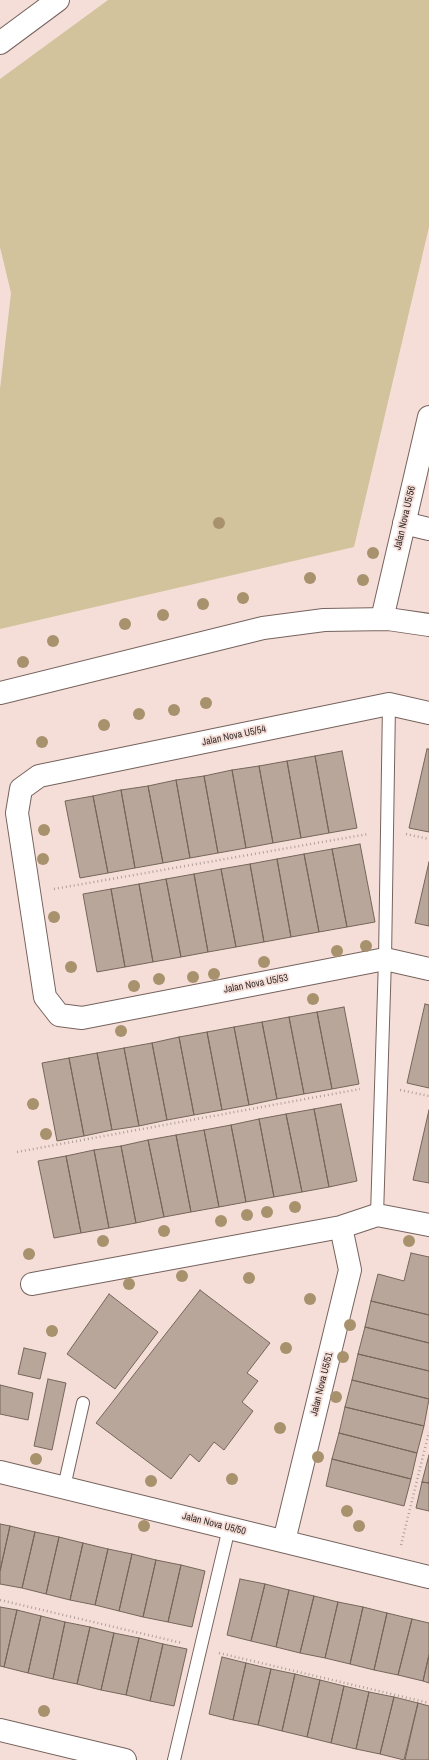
<!DOCTYPE html>
<style>
body{margin:0}
canvas{display:block;background:#f5ded8}
</style>
<canvas width="429" height="1760"></canvas>
<script>
const c = document.querySelector('canvas').getContext('2d');
c.lineJoin = 'round';
function fillPath(path, color) { c.fillStyle = color; c.fill(path, 'evenodd'); }
const poly = rows => new Path2D(rows.map(r => 'M' + r).join(''));
function trace(path, color, width, dash) { c.strokeStyle = color; c.lineWidth = width; c.lineCap = dash ? 'butt' : 'round'; c.setLineDash(dash || []); c.stroke(path); }
function drawText(font, color, halo, rows, align = 'center') {
  c.font = font + ' "Archivo Narrow",sans-serif'; c.lineWidth = 3.5; c.setLineDash([]); c.textBaseline = 'middle'; c.strokeStyle = halo; c.fillStyle = color; for (const [text, x, y, turn = 0] of rows) {
    c.save(); c.translate(x, y); c.rotate((+turn || 0) * Math.PI / 180); c.textAlign = isNaN(turn) ? turn : align; if (halo) c.strokeText(text, 0, 0); c.fillText(text, 0, 0); c.restore();
  }
}
const green = poly([
 [108,0,429,0,429,227,354,547,0,629,0,389,11,293,0,247,0,79]
]);
const building = poly([
 [427,749,429,749,429,832,409,828,427,749],
 [342,751,357,828,329,833,315,756,342,751],
 [315,756,329,833,301,838,287,761,315,756],
 [287,761,301,838,273,843,259,766,287,761],
 [259,766,273,843,246,848,232,770,259,766],
 [232,770,246,848,218,853,204,776,232,770],
 [204,776,218,853,190,858,176,780,204,776],
 [176,780,190,858,163,863,148,786,176,780],
 [148,786,163,863,135,868,121,790,148,786],
 [121,790,135,868,108,873,93,796,121,790],
 [93,796,108,873,80,878,65,801,93,796],
 [360,844,375,922,347,927,332,849,360,844],
 [332,849,347,927,319,932,304,854,332,849],
 [304,854,319,932,291,937,277,859,304,854],
 [277,859,291,937,264,942,250,864,277,859],
 [429,862,429,926,415,923,429,862],
 [250,864,264,942,236,947,221,869,250,864],
 [221,869,236,947,208,952,194,874,221,869],
 [194,874,208,952,181,957,166,879,194,874],
 [166,879,181,957,153,962,139,884,166,879],
 [139,884,153,962,125,967,111,889,139,884],
 [111,889,125,967,97,972,83,894,111,889],
 [425,1004,429,1005,429,1088,407,1083,425,1004],
 [344,1007,359,1084,332,1089,317,1012,344,1007],
 [317,1012,332,1089,304,1094,289,1017,317,1012],
 [289,1017,304,1094,277,1099,262,1022,289,1017],
 [262,1022,277,1099,249,1105,234,1027,262,1022],
 [234,1027,249,1105,222,1110,207,1032,234,1027],
 [207,1032,222,1110,194,1115,179,1037,207,1032],
 [179,1037,194,1115,167,1120,152,1043,179,1037],
 [152,1043,167,1120,139,1126,124,1048,152,1043],
 [124,1048,139,1126,112,1130,97,1053,124,1048],
 [97,1053,112,1130,84,1136,69,1058,97,1053],
 [69,1058,84,1136,57,1141,42,1063,69,1058],
 [341,1104,357,1181,329,1187,314,1109,341,1104],
 [314,1109,329,1187,302,1192,286,1114,314,1109],
 [429,1110,429,1183,413,1180,429,1110],
 [286,1114,302,1192,274,1197,259,1119,286,1114],
 [259,1119,274,1197,246,1202,231,1125,259,1119],
 [231,1125,246,1202,219,1207,204,1130,231,1125],
 [204,1130,219,1207,191,1212,176,1135,204,1130],
 [176,1135,191,1212,164,1217,148,1140,176,1135],
 [148,1140,164,1217,136,1223,121,1146,148,1140],
 [121,1146,136,1223,109,1228,94,1150,121,1146],
 [94,1150,109,1228,81,1233,66,1156,94,1150],
 [66,1156,81,1233,54,1238,38,1161,66,1156],
 [411,1253,429,1257,429,1315,371,1301,378,1274,404,1281,411,1253],
 [200,1290,270,1343,247,1373,258,1381,242,1402,253,1411,224,1450,214,1442,199,1462,190,1454,171,1479,96,1423,200,1290],
 [109,1294,158,1332,115,1389,67,1354,109,1294],
 [371,1301,429,1315,429,1343,365,1327,371,1301],
 [365,1327,429,1343,429,1371,358,1354,365,1327],
 [24,1348,46,1353,40,1379,18,1374,24,1348],
 [358,1354,429,1371,429,1399,352,1380,358,1354],
 [48,1379,66,1383,52,1450,34,1446,48,1379],
 [352,1380,429,1399,424,1426,345,1407,352,1380],
 [0,1385,33,1393,28,1420,0,1414,0,1385],
 [345,1407,424,1426,417,1453,339,1433,345,1407],
 [339,1433,417,1453,411,1479,332,1459,339,1433],
 [429,1455,429,1483,422,1482,429,1455],
 [332,1459,411,1479,404,1506,326,1486,332,1459],
 [422,1482,429,1483,429,1511,416,1508,422,1482],
 [0,1524,10,1526,0,1571,0,1524],
 [10,1526,35,1532,22,1588,0,1584,0,1571,10,1526],
 [35,1532,59,1537,46,1594,22,1588,35,1532],
 [59,1537,83,1543,70,1600,46,1594,59,1537],
 [83,1543,108,1549,95,1605,70,1600,83,1543],
 [108,1549,132,1554,119,1611,95,1605,108,1549],
 [132,1554,156,1560,143,1617,119,1611,132,1554],
 [156,1560,181,1565,168,1622,143,1617,156,1560],
 [181,1565,205,1571,192,1627,168,1622,181,1565],
 [240,1579,265,1584,251,1641,227,1635,240,1579],
 [265,1584,289,1590,276,1647,251,1641,265,1584],
 [289,1590,314,1596,300,1653,276,1647,289,1590],
 [314,1596,338,1602,325,1658,300,1653,314,1596],
 [338,1602,363,1607,350,1664,325,1658,338,1602],
 [0,1607,17,1610,4,1667,0,1666,0,1607],
 [363,1607,387,1613,374,1670,350,1664,363,1607],
 [17,1610,41,1616,28,1673,4,1667,17,1610],
 [387,1613,412,1619,398,1675,374,1670,387,1613],
 [41,1616,65,1622,53,1679,28,1673,41,1616],
 [412,1619,429,1623,429,1655,423,1681,398,1675,412,1619],
 [65,1622,90,1627,77,1684,53,1679,65,1622],
 [90,1627,114,1633,101,1690,77,1684,90,1627],
 [114,1633,139,1638,126,1695,101,1690,114,1633],
 [139,1638,163,1644,150,1701,126,1695,139,1638],
 [163,1644,187,1649,174,1706,150,1701,163,1644],
 [429,1655,429,1683,423,1681,429,1655],
 [222,1657,246,1663,233,1720,209,1714,222,1657],
 [246,1663,271,1669,258,1725,233,1720,246,1663],
 [271,1669,295,1674,282,1731,258,1725,271,1669],
 [295,1674,320,1680,307,1737,282,1731,295,1674],
 [320,1680,344,1686,331,1743,307,1737,320,1680],
 [344,1686,369,1692,356,1749,331,1743,344,1686],
 [369,1692,394,1697,380,1754,356,1749,369,1692],
 [394,1697,418,1703,404,1760,380,1754,394,1697],
 [418,1703,429,1706,429,1760,405,1760,418,1703]
]);
const path = poly([
 [406,834,429,839],
 [54,889,368,834],
 [400,1090,429,1096],
 [17,1152,360,1089],
 [401,1545,429,1432],
 [0,1600,182,1643],
 [219,1653,429,1703]
]);
const service = poly([
 [377,1215,385,959,389,704],
 [64,1487,83,1403],
 [174,1760,229,1528]
]);
const minor = poly([
 [404,523,429,529],
 [382,619,429,417],
 [429,713,389,704,39,776,21,789,17,813,45,997,59,1015,82,1018,385,959,429,969],
 [32,1284,341,1227,377,1215,429,1225],
 [0,1472,429,1577],
 [284,1541,350,1270,341,1227],
 [0,1730,125,1760]
]);
const tertiary = poly([
 [0,43,58,0],
 [0,693,263,628,324,620,388,619,429,625]
]);
const trees = [
 [219,523],
 [373,553],
 [310,578],
 [363,580],
 [243,598],
 [203,604],
 [163,615],
 [125,624],
 [53,641],
 [23,662],
 [206,703],
 [174,710],
 [139,714],
 [104,725],
 [42,742],
 [44,830],
 [43,859],
 [54,917],
 [366,946],
 [337,951],
 [264,962],
 [71,967],
 [214,974],
 [193,977],
 [159,979],
 [134,986],
 [313,999],
 [121,1031],
 [33,1104],
 [46,1134],
 [295,1207],
 [267,1212],
 [247,1215],
 [221,1221],
 [164,1231],
 [103,1241],
 [409,1241],
 [29,1254],
 [182,1276],
 [249,1278],
 [129,1284],
 [310,1299],
 [350,1325],
 [52,1331],
 [286,1348],
 [343,1357],
 [336,1397],
 [280,1428],
 [318,1457],
 [36,1459],
 [232,1479],
 [151,1481],
 [347,1511],
 [144,1526],
 [359,1526],
 [44,1711]
];
const streetNames = [
 ["Jalan Nova U5/56",405,518,-77],
 ["Jalan Nova U5/54",234,736,-12],
 ["Jalan Nova U5/53",256,984,-11],
 ["Jalan Nova U5/51",322,1384,-76],
 ["Jalan Nova U5/50",214,1524,14]
];
fillPath(green, '#d3c39d');
fillPath(building, '#b7a699');
trace(building, '#76665a', 1);
trace(service, '#77635e', 14);
trace(minor, '#77635e', 24);
trace(tertiary, '#77635e', 24);
trace(path, '#b09e99', 2.5, [1, 3]);
trace(service, '#fff', 12);
trace(minor, '#fff', 22);
trace(tertiary, '#fff', 22);
c.fillStyle = '#a8926d';
for (const [x, y] of trees) { c.beginPath(); c.arc(x, y, 6, 0, 2 * Math.PI); c.fill(); }
drawText('10px', '#342b29', '#f5ded8', streetNames);
</script>
